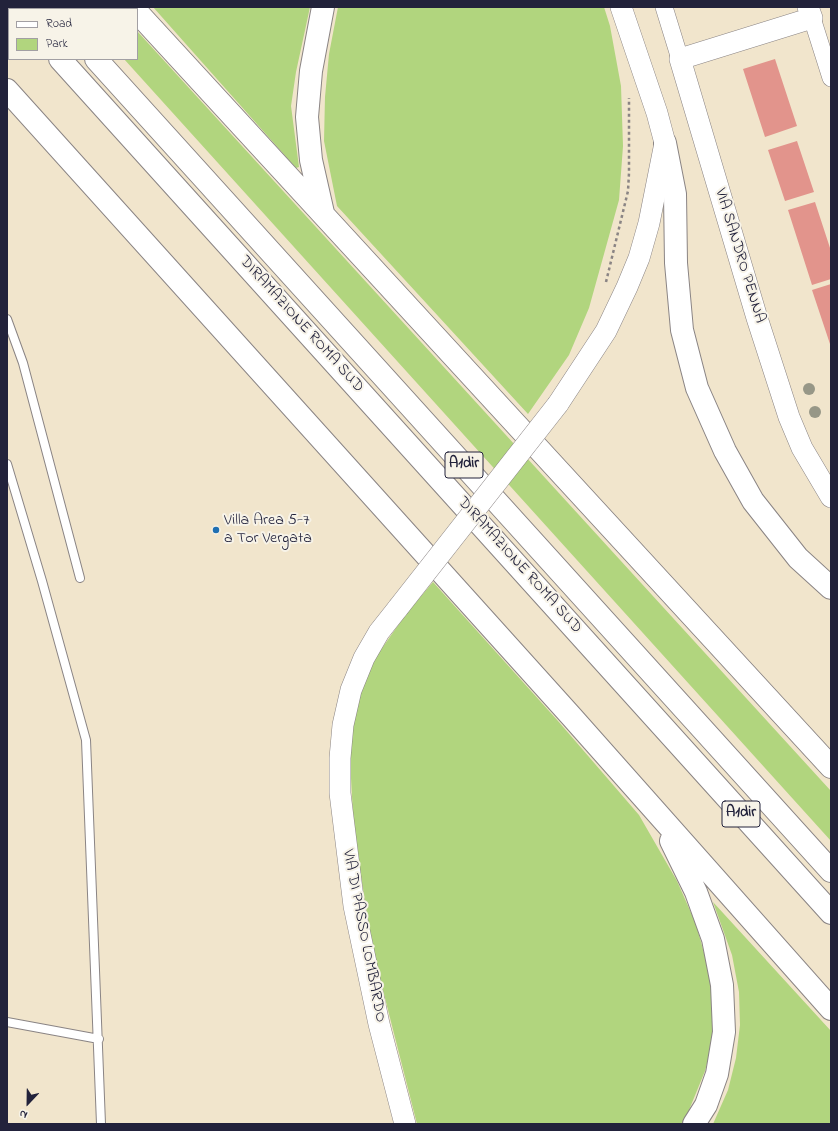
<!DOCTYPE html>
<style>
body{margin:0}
#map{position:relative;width:838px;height:1131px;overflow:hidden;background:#f1e5cc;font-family:"Indie Flower",sans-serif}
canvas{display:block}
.frame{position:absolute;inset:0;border:8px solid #22223b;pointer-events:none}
.legend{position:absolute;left:8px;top:8px;width:130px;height:52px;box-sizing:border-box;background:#f7f3e8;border:1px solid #a29fa3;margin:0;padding:5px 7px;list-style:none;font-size:12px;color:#22223b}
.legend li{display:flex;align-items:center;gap:8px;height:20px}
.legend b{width:20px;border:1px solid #a29fa3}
.north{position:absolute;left:8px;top:1083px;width:40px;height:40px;-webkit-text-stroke:3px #f7f3e8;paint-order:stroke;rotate:202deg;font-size:11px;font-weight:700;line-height:16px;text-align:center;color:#22223b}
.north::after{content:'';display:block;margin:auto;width:14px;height:18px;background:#22223b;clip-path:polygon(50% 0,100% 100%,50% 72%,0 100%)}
</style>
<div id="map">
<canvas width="838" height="1131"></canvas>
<div class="frame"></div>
<ul class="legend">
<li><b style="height:5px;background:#fff"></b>Road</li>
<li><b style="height:11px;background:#b1d57e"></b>Park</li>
</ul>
<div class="north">N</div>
</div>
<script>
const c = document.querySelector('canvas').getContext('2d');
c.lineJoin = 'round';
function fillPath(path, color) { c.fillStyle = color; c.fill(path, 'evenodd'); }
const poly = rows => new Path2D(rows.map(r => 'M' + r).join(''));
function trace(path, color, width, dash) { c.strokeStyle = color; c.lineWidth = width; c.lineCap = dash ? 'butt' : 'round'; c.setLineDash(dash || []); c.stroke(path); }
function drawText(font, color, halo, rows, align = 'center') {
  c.font = font + ' "Indie Flower",sans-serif'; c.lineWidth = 4; c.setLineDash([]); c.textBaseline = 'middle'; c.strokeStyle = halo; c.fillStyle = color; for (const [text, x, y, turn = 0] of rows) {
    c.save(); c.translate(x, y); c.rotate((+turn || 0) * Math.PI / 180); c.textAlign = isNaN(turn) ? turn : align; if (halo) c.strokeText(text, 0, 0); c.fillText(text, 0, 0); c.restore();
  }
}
const green = poly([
 [77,7,115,7,117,9,79,9],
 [153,7,310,7,296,72,291,106,299,167,296,168],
 [338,7,604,7,610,26,621,86,623,146,619,200,589,308,569,355,528,414,337,206,324,141,325,97,329,54],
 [137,31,831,791,831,841,124,59,137,59],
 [433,582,558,721,639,815,677,881,696,924,711,978,714,1015,712,1044,705,1071,687,1115,681,1124,417,1124,373,951,354,833,350,760,353,727,361,693,373,661,406,614],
 [713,902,831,1031,831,1124,713,1124,728,1090,736,1058,740,1025,739,992,732,955]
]);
const building = poly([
 [775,59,797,126,765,137,743,69],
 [797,141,814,192,785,201,768,150],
 [815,202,831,251,831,279,812,285,788,210],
 [831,284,831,347,812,290]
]);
const path = poly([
 [606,282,628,191,629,173,629,98]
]);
const service = poly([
 [7,319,23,363,80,578],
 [7,464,42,581,86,740,101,1124],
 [7,1022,99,1039]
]);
const minor = poly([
 [664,7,680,59],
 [812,18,831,78]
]);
const tertiary = poly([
 [808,7,812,18,680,59,757,318,789,417,802,448,831,497],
 [558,404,606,331,627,287,639,258,649,223,665,143,657,113,621,7],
 [398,608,379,632,364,658,351,690,343,725,340,758,340,793,354,906,379,1024,405,1124]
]);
const trunk = poly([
 [137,12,831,767],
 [7,90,571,716,831,1009],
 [665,143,675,194,676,263,682,330,697,388,725,451,753,501,798,558,831,588],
 [323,213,311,160,307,117,311,71,323,7],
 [671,841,696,892,713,939,722,985,724,1032,717,1074,706,1105,694,1124]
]);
const motorway = poly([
 [13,7,15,9],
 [49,7,51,9],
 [60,59,831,913],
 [96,59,831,871]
]);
const tertiaryBridge = poly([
 [398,608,558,404]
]);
const trees = [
 [809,389],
 [815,412]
];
const markers = [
 [216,530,4,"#1f6fb2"]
];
const shields = [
 [464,465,38],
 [741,814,38]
];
const shieldNames = [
 ["A1dir",464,465],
 ["A1dir",741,814]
];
const streetNames = [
 ["VIA SANDRO PENNA",739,256,73],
 ["DIRAMAZIONE ROMA SUD",301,325,48],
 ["DIRAMAZIONE ROMA SUD",519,566,48],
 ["VIA DI PASSO LOMBARDO",363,936,79]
];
const poiNames = [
 ["Villa Area 5-7",224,521],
 ["a Tor Vergata",224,539]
];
fillPath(green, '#b1d57e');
fillPath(building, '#e2948c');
trace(service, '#8a8484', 10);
trace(minor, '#8a8484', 18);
trace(tertiary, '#8a8484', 22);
trace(trunk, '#8a8484', 24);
trace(motorway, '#8a8484', 24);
trace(path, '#8a8484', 2.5, [3, 3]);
trace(service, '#fff', 8);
trace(minor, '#fff', 17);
trace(tertiary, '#fff', 21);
trace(trunk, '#fff', 22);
trace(motorway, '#fff', 22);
trace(tertiaryBridge, '#8a8484', 22, []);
trace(tertiaryBridge, '#fff', 21);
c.fillStyle = '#979787';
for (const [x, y] of trees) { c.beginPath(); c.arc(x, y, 6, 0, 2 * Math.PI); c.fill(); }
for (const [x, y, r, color] of markers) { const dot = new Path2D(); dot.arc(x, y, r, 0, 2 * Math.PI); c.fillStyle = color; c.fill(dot); trace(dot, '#f7f3e8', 1.5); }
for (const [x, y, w] of shields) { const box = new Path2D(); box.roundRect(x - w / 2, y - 13, w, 26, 3); c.fillStyle = '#f7f3e8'; c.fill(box); trace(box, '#22223b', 1); }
drawText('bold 15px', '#22223b', null, shieldNames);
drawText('16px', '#22223b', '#f7f3e8', streetNames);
drawText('16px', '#22223b', '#f7f3e8', poiNames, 'left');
</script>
